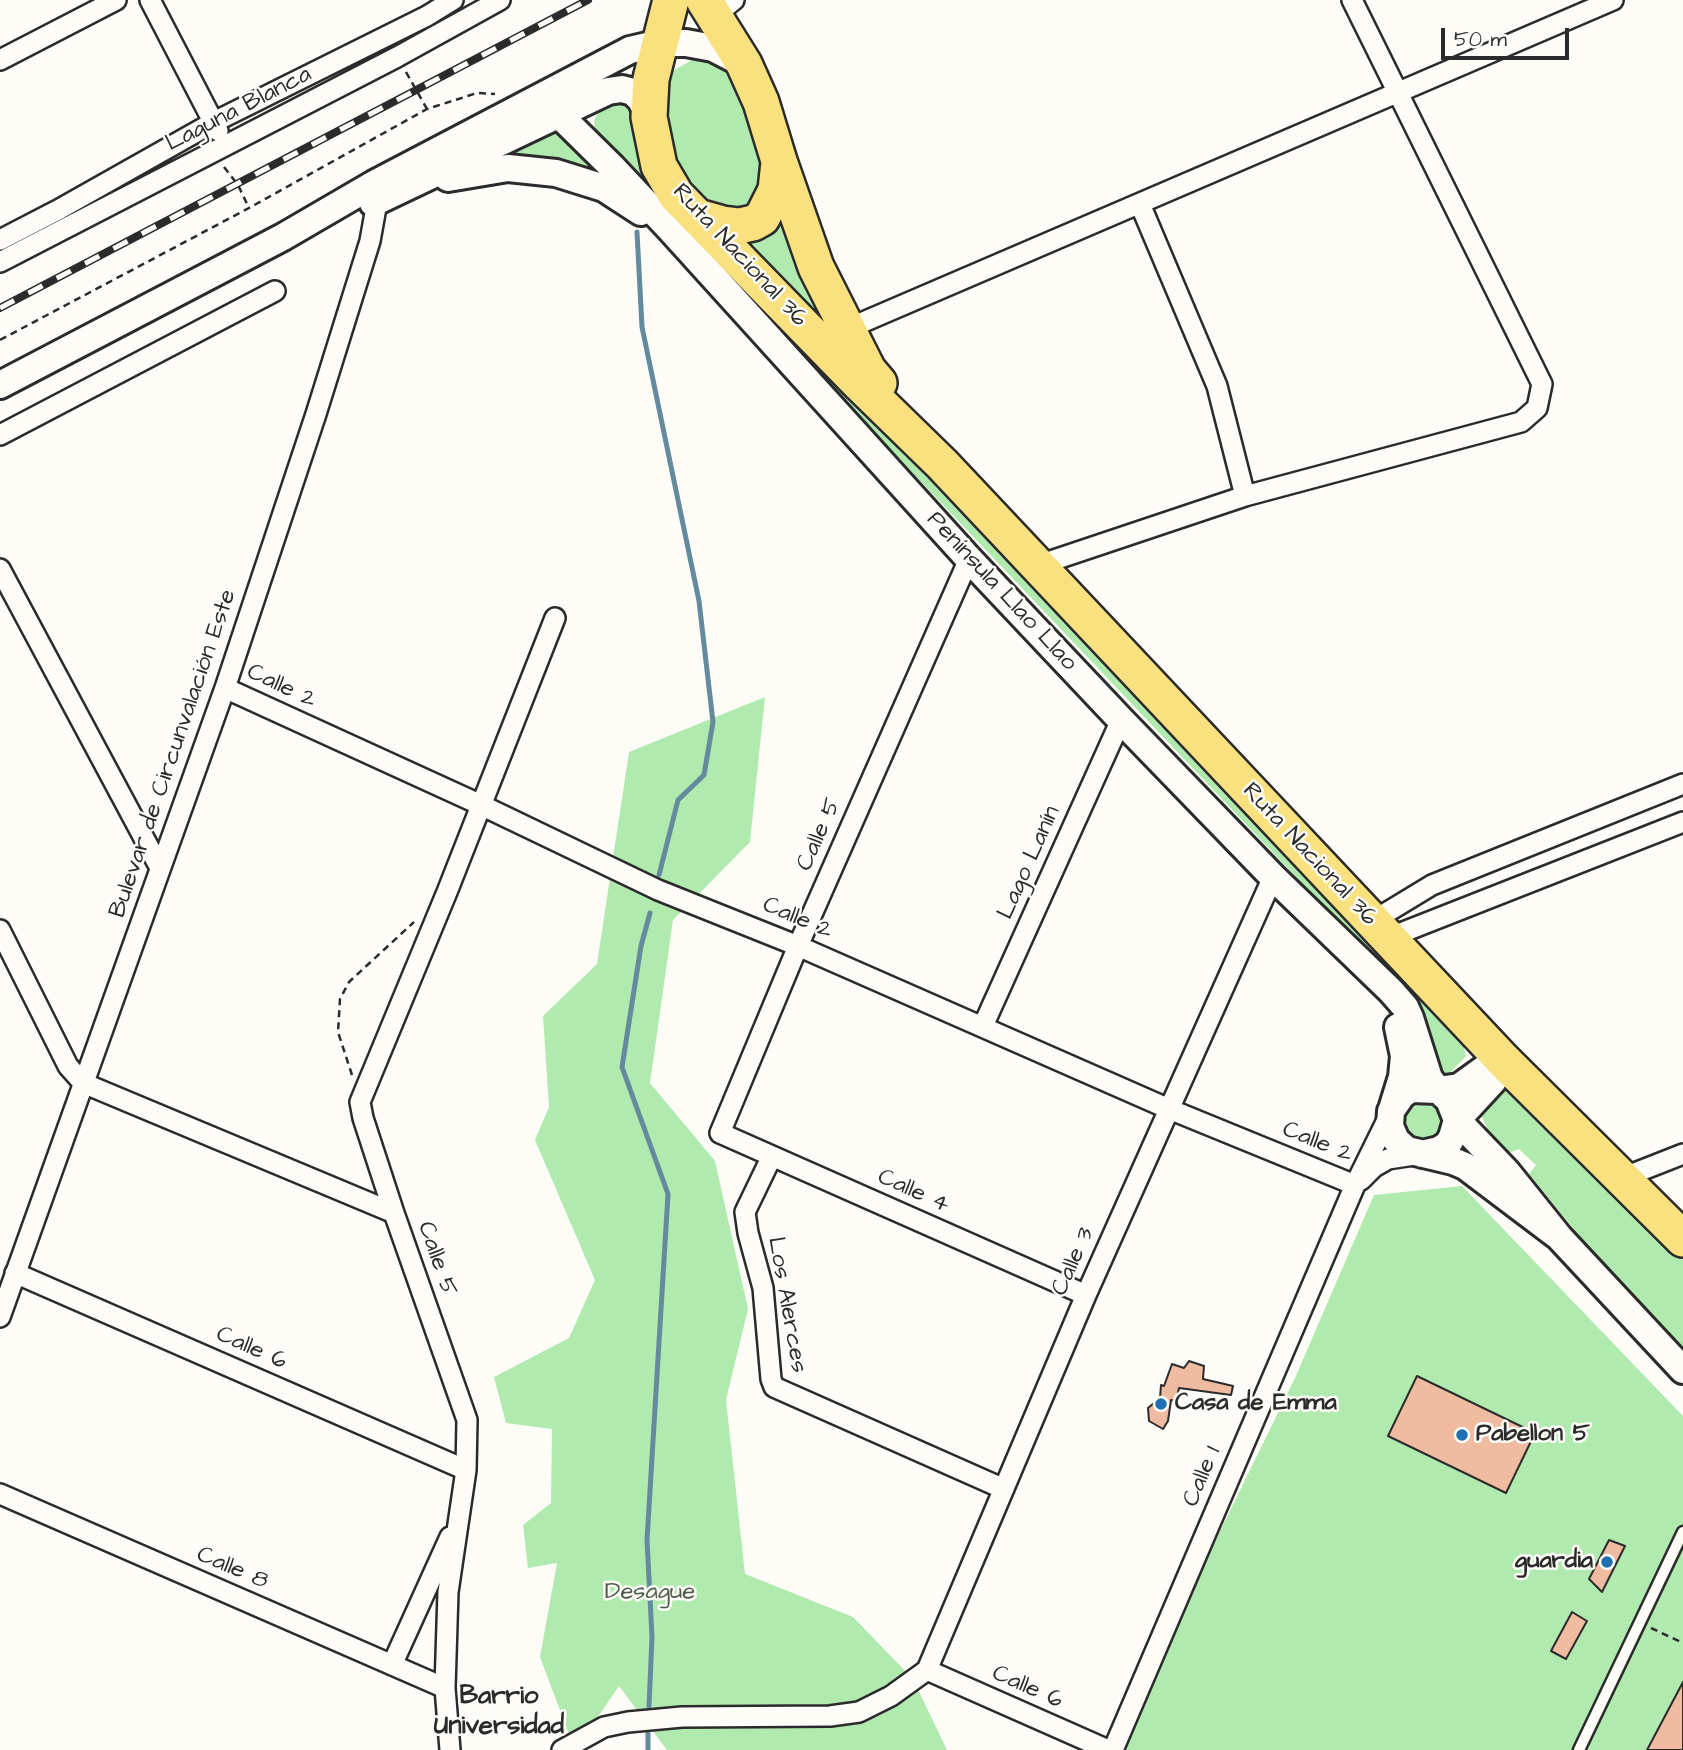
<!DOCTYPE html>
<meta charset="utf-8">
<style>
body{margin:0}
#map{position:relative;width:1683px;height:1750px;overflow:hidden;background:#fdfcf7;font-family:"Architects Daughter",sans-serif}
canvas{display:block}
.scale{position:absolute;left:1441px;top:28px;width:128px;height:32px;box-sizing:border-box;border:4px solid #2b2b2b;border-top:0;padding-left:9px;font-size:21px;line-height:24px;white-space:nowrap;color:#2b2b2b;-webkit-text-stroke:5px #fdfcf7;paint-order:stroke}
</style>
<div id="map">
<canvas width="1683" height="1750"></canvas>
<div class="scale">50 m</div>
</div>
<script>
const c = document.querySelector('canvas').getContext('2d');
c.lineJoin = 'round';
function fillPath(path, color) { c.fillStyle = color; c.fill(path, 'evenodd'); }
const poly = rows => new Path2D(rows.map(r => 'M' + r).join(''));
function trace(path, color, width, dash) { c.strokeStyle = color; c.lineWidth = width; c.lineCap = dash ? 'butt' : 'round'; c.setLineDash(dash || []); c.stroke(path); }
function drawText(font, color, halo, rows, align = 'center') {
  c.font = font + ' "Architects Daughter",sans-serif'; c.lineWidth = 5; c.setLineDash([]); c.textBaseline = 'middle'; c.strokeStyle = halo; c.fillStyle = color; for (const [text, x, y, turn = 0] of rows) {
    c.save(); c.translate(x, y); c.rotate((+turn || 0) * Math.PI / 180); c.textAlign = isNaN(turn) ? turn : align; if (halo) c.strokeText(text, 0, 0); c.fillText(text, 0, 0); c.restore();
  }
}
const green = poly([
 [692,60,715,63,736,75,766,174,743,216,695,197,675,168,663,130,667,74],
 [620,101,634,113,647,172,1459,1027,1466,1056,1445,1078,1432,1067,1388,974,596,139,594,121,602,104],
 [556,124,611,180,485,161],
 [785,200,857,370,735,239],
 [765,697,750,842,673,920,650,1083,715,1161,748,1309,726,1400,745,1574,853,1617,913,1679,947,1750,667,1750,619,1686,575,1750,540,1657,557,1563,528,1568,523,1525,551,1503,552,1429,506,1423,494,1377,569,1338,595,1280,535,1140,549,1107,543,1016,597,964,629,752],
 [1502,1088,1521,1094,1683,1260,1683,1347,1582,1239,1529,1174,1536,1165,1519,1149,1508,1153,1489,1133,1482,1117,1488,1098],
 [1409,1101,1441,1103,1448,1118,1444,1134,1431,1144,1414,1143,1402,1132,1400,1115],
 [1462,1186,1683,1416,1683,1750,1113,1750,1295,1378,1374,1195]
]);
const stream = poly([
 [637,232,642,327,699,601,713,722,704,775,678,800,659,875],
 [649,1706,652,1637,647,1540,668,1194,622,1067,641,946,650,913],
 [648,1750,648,1734]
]);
const building = poly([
 [1189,1361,1204,1366,1203,1379,1233,1386,1231,1395,1179,1388,1176,1401,1171,1400,1168,1421,1163,1429,1149,1421,1148,1408,1160,1398,1161,1385,1164,1386,1172,1364,1184,1368,1189,1361],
 [1417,1376,1535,1433,1506,1493,1388,1436,1417,1376],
 [1609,1540,1625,1546,1602,1592,1589,1579,1609,1540],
 [1572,1612,1587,1621,1566,1659,1551,1651,1572,1612],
 [1683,1682,1683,1750,1647,1750,1683,1682]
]);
const path = poly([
 [406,72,427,109],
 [224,167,238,185,249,208],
 [0,340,249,208,427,109,477,93,495,94],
 [352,1075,338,1032,340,999,349,982,414,922],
 [1651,1628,1683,1643]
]);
const lane = poly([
 [1579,1750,1683,1532]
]);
const street = poly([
 [150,0,218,131],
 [714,16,734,0],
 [0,60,116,0],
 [1140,204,1217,386,1245,496],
 [0,240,58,210,214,122,427,16,453,0],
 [0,262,397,57,500,0],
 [847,329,1613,0],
 [0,435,275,291],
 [969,559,798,946,720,1133,1086,1295],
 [1036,566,1245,496,1521,422,1537,408,1542,384,1352,0],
 [0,569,160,868],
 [225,688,481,805,658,890,798,946,1169,1109,1355,1185],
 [1371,922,1432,885,1683,784],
 [0,930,68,1066,83,1083,394,1213],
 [1388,938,1683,822],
 [983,1026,1121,720],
 [772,1156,745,1212,748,1233,763,1288,771,1379,774,1387,1004,1489],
 [1622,1178,1683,1154],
 [1361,1180,1374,1167,1388,1159,1421,1154],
 [15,1273,466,1470],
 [0,1317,225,688,316,414,370,241,377,202],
 [0,1494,445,1688],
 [392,1665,450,1537],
 [927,1670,1086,1295,1273,877],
 [927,1670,1108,1750],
 [450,1750,445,1688,448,1592,466,1470,467,1420,394,1213,363,1118,360,1102,447,892,555,618],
 [562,1750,604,1727,628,1722,682,1717,830,1716,859,1712,891,1696,927,1670],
 [1113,1750,1355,1185,1391,1112]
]);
const secondary = poly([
 [541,97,612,167,671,230,969,559,1121,720,1273,877,1391,991,1405,1007,1410,1018,1429,1078,1438,1090,1449,1100,1457,1120,1452,1137,1448,1144,1439,1150,1422,1154],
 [448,178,508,168,556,173,604,188,641,212],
 [373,203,608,91,622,89,633,92,641,100,649,117],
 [0,385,283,237,374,184,630,50,660,43,686,43,713,48,744,64],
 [1503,1060,1484,1069,1459,1087,1438,1090,1411,1089,1402,1095,1391,1111,1390,1126,1396,1140,1407,1150,1453,1161,1465,1166,1559,1237],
 [1393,1106,1402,1077,1404,1056,1398,1027],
 [1457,1120,1506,1171,1559,1237,1683,1370],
 [1457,1120,1493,1081,1501,1065]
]);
const highway = poly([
 [671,0,651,79,649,117,659,166,676,195,860,384,942,464,1503,1060,1683,1239],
 [704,0,744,64,761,102,779,161,816,267,868,370,879,383],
 [698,217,723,224,739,226,753,223,762,218,776,190,779,162]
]);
const rail = poly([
 [0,308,588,0]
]);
const markers = [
 [1161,1404,7,"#1f6fb2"],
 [1462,1435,7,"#1f6fb2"],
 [1607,1562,7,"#1f6fb2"]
];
const streetNames = [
 ["Laguna Blanca",239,110,-27],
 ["Ruta Nacional 36",739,256,47],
 ["Península Llao Llao",1001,592,47],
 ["Calle 2",281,687,25],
 ["Bulevar de Circunvalación Este",174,754,-71],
 ["Calle 5",820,835,-66],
 ["Ruta Nacional 36",1309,855,47],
 ["Lago Lanín",1030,863,-66],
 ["Calle 2",797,919,23],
 ["Calle 2",1317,1143,22],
 ["Calle 4",913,1192,24],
 ["Calle 5",436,1259,71],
 ["Calle 3",1074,1262,-66],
 ["Los Alerces",786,1305,80],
 ["Calle 6",251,1349,24],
 ["Calle 1",1203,1477,-67],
 ["Calle 8",232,1569,23],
 ["Calle 6",1027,1688,24]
];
const poiNames = [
 ["Casa de Emma",1175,1404],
 ["Pabellon 5",1476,1435],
 ["guardia",1593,1562,"right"]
];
const parkNames = [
 ["Desague",650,1593]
];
const neighbourhoodNames = [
 ["Barrio",499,1698],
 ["Universidad",499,1728]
];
fillPath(green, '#b0eaaf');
trace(stream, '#648a9e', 5);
fillPath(building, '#f0bca1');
trace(building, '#2b2b2b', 2);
trace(lane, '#2b2b2b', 15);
trace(street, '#2b2b2b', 24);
trace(secondary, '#2b2b2b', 32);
trace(highway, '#2b2b2b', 40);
trace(path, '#2b2b2b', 2.5, [7, 5]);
trace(lane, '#fdfcf7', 10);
trace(street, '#fdfcf7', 19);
trace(secondary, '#fdfcf7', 26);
trace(highway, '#fae180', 35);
trace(rail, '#2b2b2b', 8);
trace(rail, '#fdfcf7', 5, [16]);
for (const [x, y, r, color] of markers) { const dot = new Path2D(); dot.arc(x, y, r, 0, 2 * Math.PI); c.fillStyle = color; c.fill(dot); trace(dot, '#fdfcf7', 2.5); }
drawText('24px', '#2b2b2b', '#fdfcf7', streetNames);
drawText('bold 24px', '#2b2b2b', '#fdfcf7', poiNames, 'left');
drawText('24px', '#4c5b4c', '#fdfcf7', parkNames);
drawText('bold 26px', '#2b2b2b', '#fdfcf7', neighbourhoodNames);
</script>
